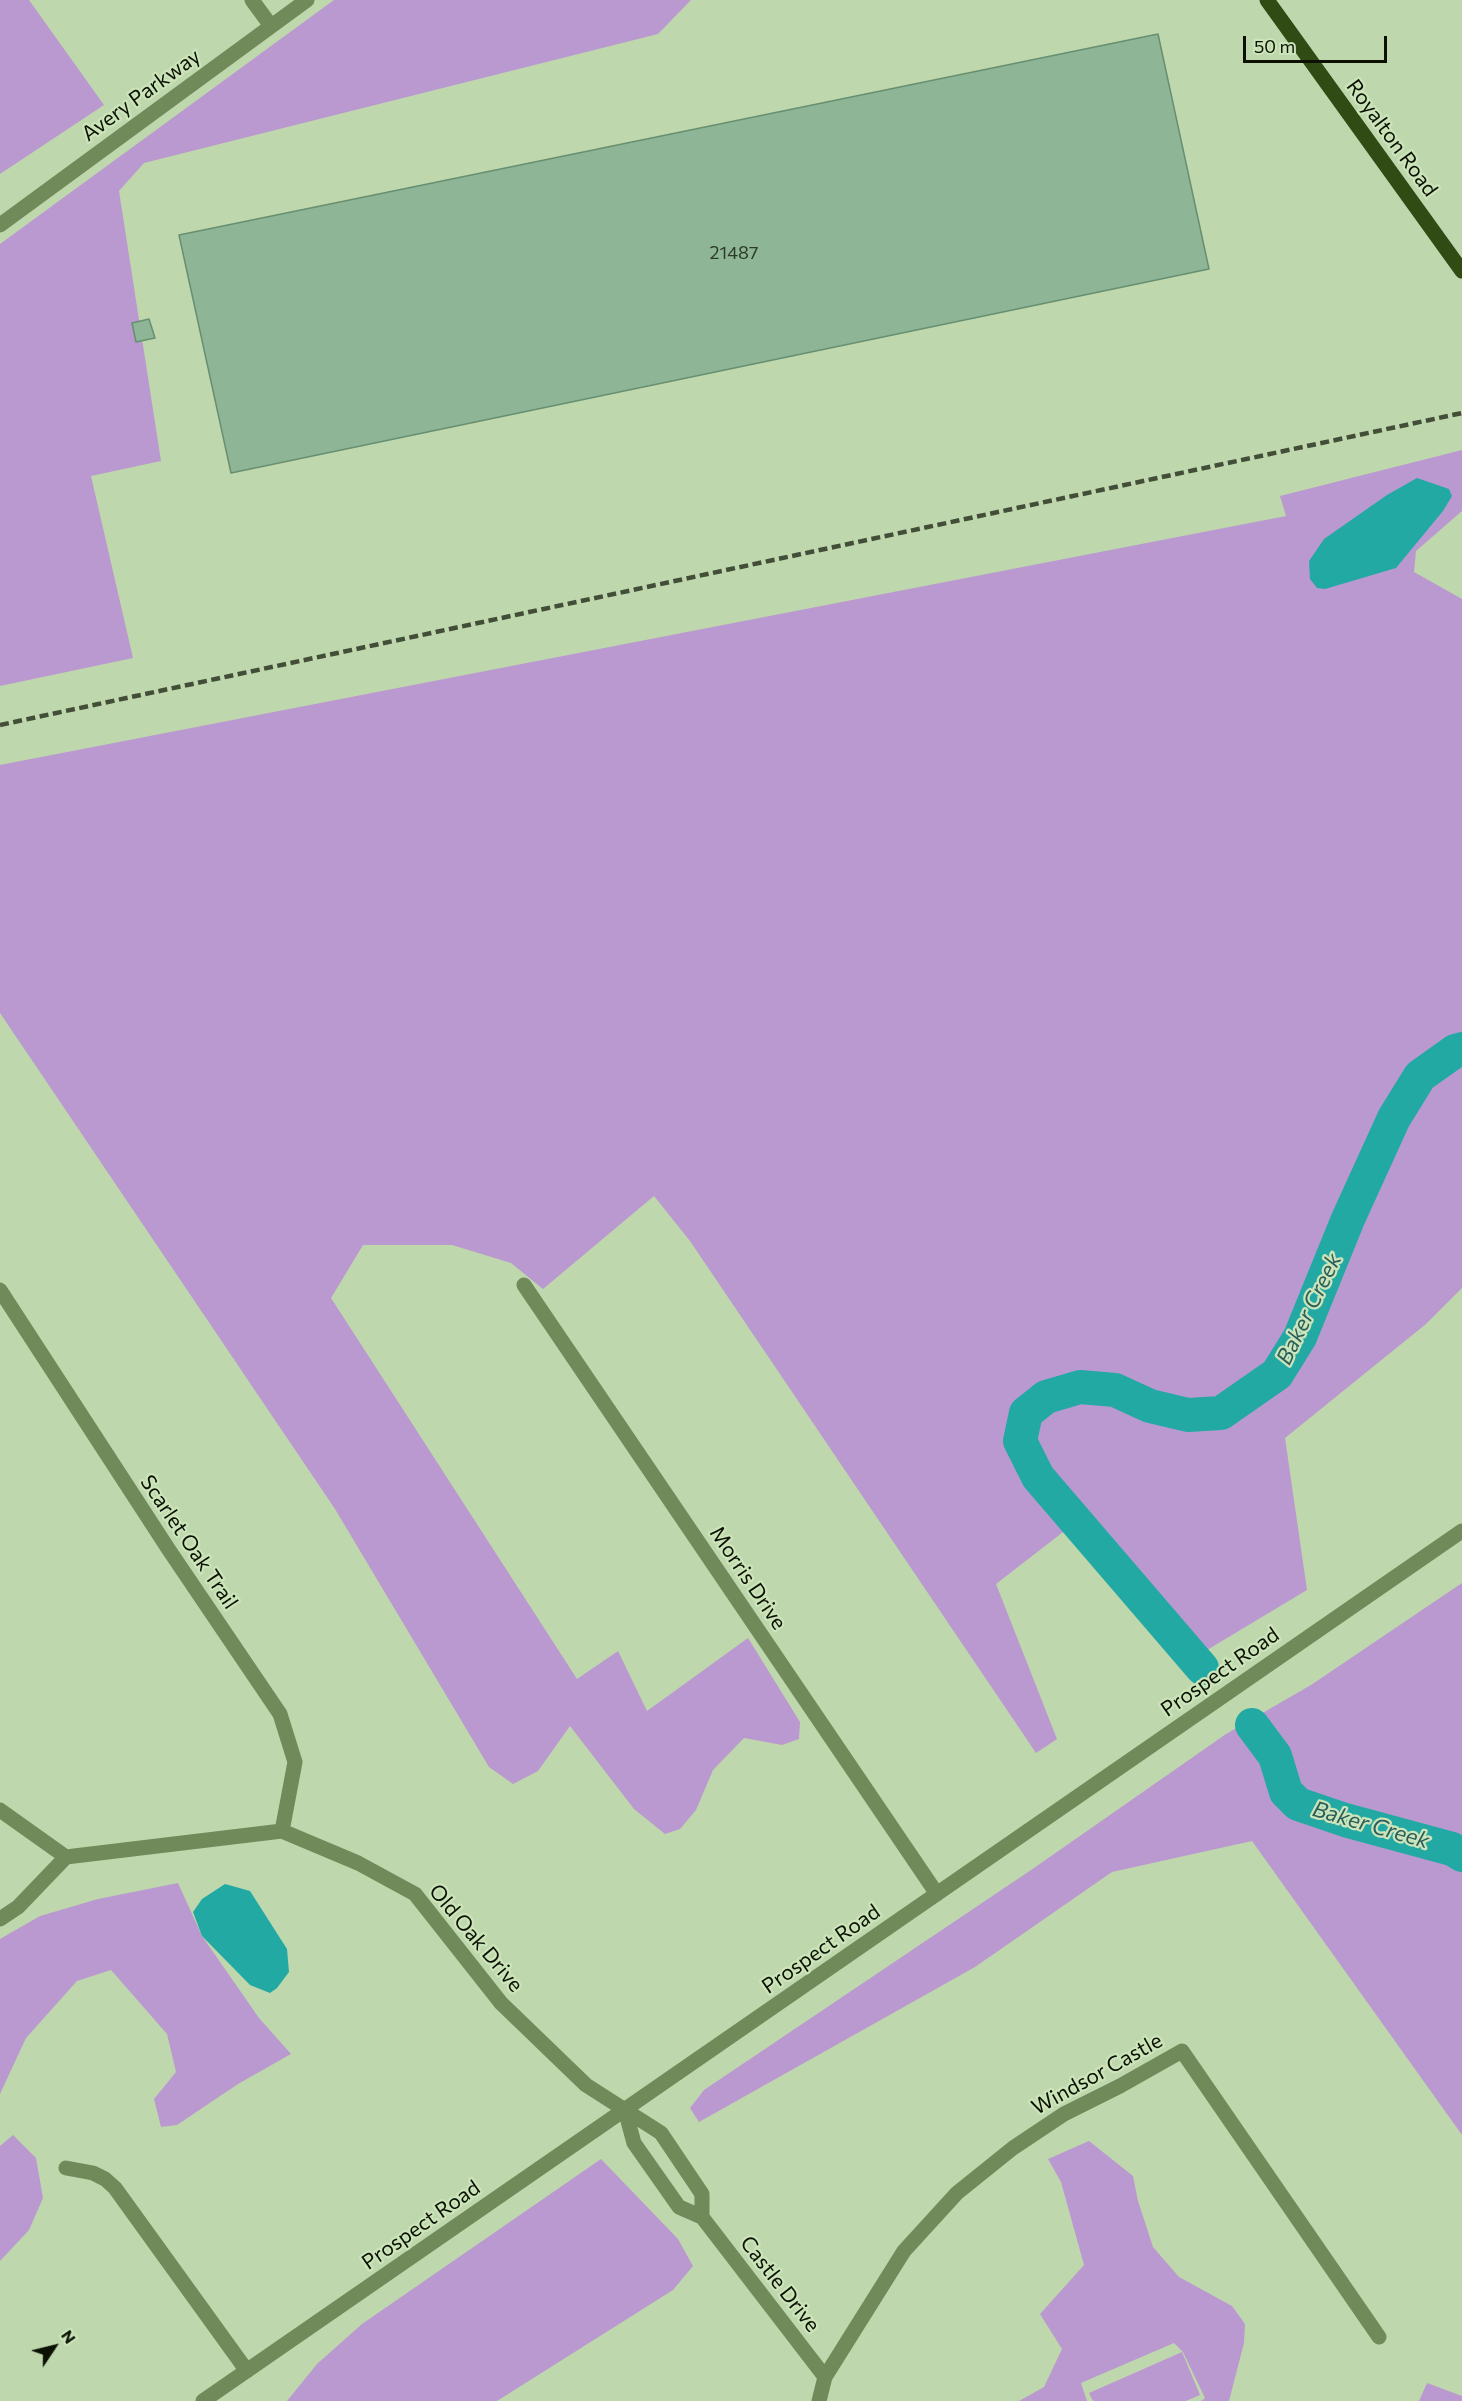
<!DOCTYPE html>
<style>
body{margin:0}
#map{position:relative;width:1462px;height:2401px;overflow:hidden;background:#bfd7ac;font-family:Commissioner,sans-serif}
canvas{display:block}
.north{position:absolute;left:24px;top:2317px;width:60px;height:60px;-webkit-text-stroke:4px #cce4b9;paint-order:stroke;rotate:55deg;font-size:16px;font-weight:700;line-height:24px;text-align:center;color:#0b1204}
.north::after{content:'';display:block;margin:auto;width:21px;height:27px;background:#0b1204;clip-path:polygon(50% 0,100% 100%,50% 72%,0 100%)}
.scale{position:absolute;left:1243px;top:36px;width:144px;height:27px;box-sizing:border-box;border:3px solid #0b1204;border-top:0;padding-left:8px;font-size:18px;line-height:21px;white-space:nowrap;color:#0b1204;-webkit-text-stroke:4px #cce4b9;paint-order:stroke}
</style>
<div id="map">
<canvas width="1462" height="2401"></canvas>
<div class="north">N</div>
<div class="scale">50 m</div>
</div>
<script>
const c = document.querySelector('canvas').getContext('2d');
c.lineJoin = 'round';
function fillPath(path, color) { c.fillStyle = color; c.fill(path, 'evenodd'); }
const poly = rows => new Path2D(rows.map(r => 'M' + r).join(''));
function trace(path, color, width, dash) { c.strokeStyle = color; c.lineWidth = width; c.lineCap = dash ? 'butt' : 'round'; c.setLineDash(dash || []); c.stroke(path); }
function drawText(font, color, halo, rows, align = 'center') {
  c.font = font + ' Commissioner,sans-serif'; c.lineWidth = 4.5; c.setLineDash([]); c.textBaseline = 'middle'; c.strokeStyle = halo; c.fillStyle = color; for (const [text, x, y, turn = 0] of rows) {
    c.save(); c.translate(x, y); c.rotate((+turn || 0) * Math.PI / 180); c.textAlign = isNaN(turn) ? turn : align; if (halo) c.strokeText(text, 0, 0); c.fillText(text, 0, 0); c.restore();
  }
}
const green = poly([
 [0,0,29,0,104,105,0,174],
 [334,0,691,0,658,34,144,163,119,191,161,461,91,476,133,658,0,686,0,244],
 [1462,450,1462,511,1416,551,1414,572,1462,599,1462,1288,1426,1324,1285,1438,1307,1590,1207,1650,1085,1515,996,1584,1057,1739,1036,1753,690,1241,654,1196,543,1289,511,1263,452,1245,363,1245,331,1298,577,1679,618,1651,647,1711,748,1638,800,1722,799,1739,782,1745,744,1738,713,1770,696,1810,680,1829,665,1834,634,1809,570,1726,538,1771,513,1784,489,1767,335,1509,0,1013,0,765,1286,516,1280,496],
 [1462,1583,1462,2135,1252,1841,1112,1872,975,1967,699,2122,690,2108,704,2090,1034,1868,1226,1734,1311,1685],
 [178,1883,202,1936,259,2018,291,2054,238,2084,177,2125,161,2127,154,2099,176,2072,167,2034,111,1970,77,1981,26,2038,0,2094,0,1939,40,1916,98,1899],
 [13,2135,36,2158,43,2198,29,2230,0,2261,0,2146],
 [1089,2141,1133,2176,1138,2201,1153,2247,1179,2277,1232,2306,1245,2324,1244,2343,1229,2401,1201,2401,1205,2398,1183,2352,1174,2343,1081,2383,1087,2401,1019,2401,1044,2387,1062,2349,1040,2314,1084,2265,1061,2182,1048,2159],
 [601,2159,678,2239,693,2266,673,2290,497,2401,287,2401,317,2364,362,2324],
 [1182,2352,1200,2395,1186,2401,1093,2401,1089,2393],
 [1427,2383,1462,2396,1462,2401,1419,2401]
]);
const water = poly([
 [1417,478,1449,489,1452,496,1443,511,1396,568,1325,589,1317,588,1310,579,1309,561,1324,539,1387,495],
 [225,1884,250,1891,287,1949,289,1972,277,1988,270,1993,250,1985,202,1936,193,1912,202,1899]
]);
const river = poly([
 [1202,1668,1038,1477,1020,1441,1026,1413,1046,1397,1080,1387,1115,1390,1150,1406,1188,1415,1221,1413,1277,1374,1300,1337,1348,1219,1394,1118,1420,1076,1455,1051,1462,1049],
 [1252,1725,1275,1756,1286,1792,1298,1804,1345,1820,1452,1849,1462,1855]
]);
const building = poly([
 [1158,34,1209,269,231,473,179,235,1158,34],
 [149,319,155,338,136,342,132,323,149,319]
]);
const minor = poly([
 [252,0,271,26],
 [0,225,307,0],
 [524,1285,937,1894],
 [0,1290,169,1550,280,1714,295,1762,282,1831],
 [0,1810,66,1857,282,1831,358,1863,415,1894,501,2003,586,2085,661,2133,702,2194,702,2217],
 [0,1919,18,1907,66,1857],
 [625,2110,634,2143,679,2207,702,2217,825,2377],
 [66,2168,93,2173,105,2179,115,2188,247,2371],
 [203,2401,1462,1531],
 [819,2401,825,2377,904,2251,957,2193,1013,2148,1064,2114,1120,2086,1182,2051,1379,2337]
]);
const major = poly([
 [1267,0,1462,271]
]);
const rail = poly([
 [0,725,1462,413]
]);
const numberNames = [
 ["21487",734,253]
];
const streetNames = [
 ["Avery Parkway",141,95,-36],
 ["Royalton Road",1392,138,54],
 ["Scarlet Oak Trail",189,1542,56],
 ["Morris Drive",748,1578,56],
 ["Prospect Road",1220,1672,-35],
 ["Old Oak Drive",476,1938,50],
 ["Prospect Road",821,1949,-35],
 ["Windsor Castle",1097,2074,-29],
 ["Prospect Road",421,2225,-35],
 ["Castle Drive",780,2284,52]
];
const waterNames = [
 ["Baker Creek",1309,1309,-64],
 ["Baker Creek",1371,1825,16]
];
fillPath(green, '#ba99d0');
fillPath(water, '#22a9a4');
trace(river, '#22a9a4', 34);
fillPath(building, '#8db596');
trace(building, '#678f70', 1.5);
trace(minor, '#708a5a', 15);
trace(major, '#314b15', 15);
trace(rail, '#424e37', 4.5, [9, 4.5]);
drawText('18px', '#2c3b28', null, numberNames);
drawText('21px', '#0b1204', '#cce4b9', streetNames);
drawText('italic 22px', '#2a5e5b', '#cce4b9', waterNames);
</script>
